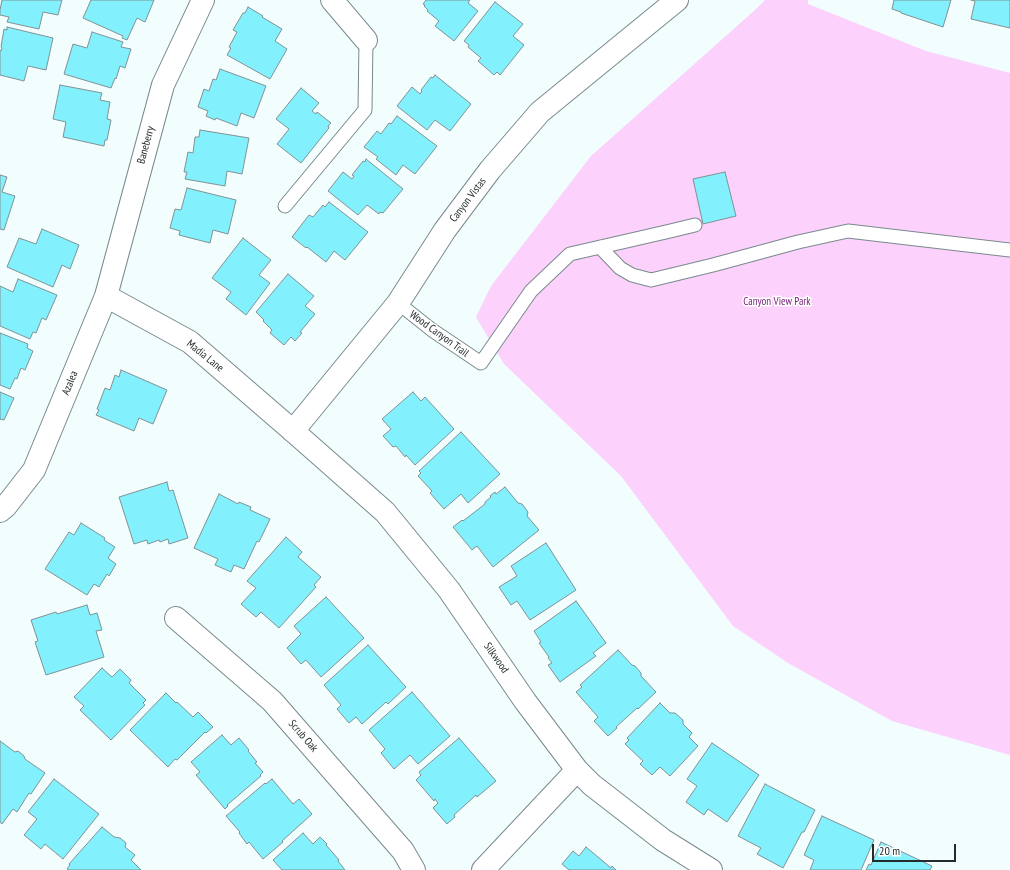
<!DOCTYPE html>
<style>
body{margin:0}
#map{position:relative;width:1010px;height:870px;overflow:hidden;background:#f2fdfe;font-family:"PT Sans Narrow",sans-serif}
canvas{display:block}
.scale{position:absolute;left:872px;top:844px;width:84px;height:18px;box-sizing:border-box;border:2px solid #242b2c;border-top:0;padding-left:5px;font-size:12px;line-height:14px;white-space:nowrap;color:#242b2c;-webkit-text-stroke:3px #fff;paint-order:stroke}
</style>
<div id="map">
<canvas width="1010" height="870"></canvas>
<div class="scale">20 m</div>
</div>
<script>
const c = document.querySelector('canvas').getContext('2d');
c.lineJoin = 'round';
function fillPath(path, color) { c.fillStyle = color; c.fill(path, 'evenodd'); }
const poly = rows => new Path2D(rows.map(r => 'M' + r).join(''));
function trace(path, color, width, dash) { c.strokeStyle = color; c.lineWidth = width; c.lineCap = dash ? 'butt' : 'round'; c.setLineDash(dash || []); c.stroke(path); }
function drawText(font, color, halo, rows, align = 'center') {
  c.font = font + ' "PT Sans Narrow",sans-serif'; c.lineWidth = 3; c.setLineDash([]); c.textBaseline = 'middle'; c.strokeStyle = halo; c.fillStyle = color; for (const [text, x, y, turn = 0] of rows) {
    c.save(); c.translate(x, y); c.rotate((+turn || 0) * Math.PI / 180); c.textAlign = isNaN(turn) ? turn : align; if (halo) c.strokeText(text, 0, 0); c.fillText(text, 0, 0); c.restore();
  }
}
const green = poly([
 [765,0,808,0,808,4,926,51,1010,73,1010,755,892,721,788,663,733,626,621,476,504,364,476,317,491,286,591,156,755,10]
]);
const building = poly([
 [2,0,62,0,58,15,43,12,39,29,7,22,9,17,0,15,0,10,2,0],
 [91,0,154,0,145,22,137,18,127,40,122,38,123,36,83,18,91,0],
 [426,0,470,0,468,3,478,11,454,41,435,26,439,21,427,11,428,10,424,6,425,5,423,4,426,0],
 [894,0,951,0,943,27,901,13,901,12,892,9,894,0],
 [971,0,1010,0,1010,28,971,19,975,1,971,0],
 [495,2,523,24,513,36,524,45,500,75,497,72,494,75,478,61,481,58,468,47,469,45,464,41,495,2],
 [248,7,263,16,262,17,282,29,275,41,287,49,270,79,227,55,231,48,229,47,237,32,233,30,243,13,245,13,248,7],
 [7,27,53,38,46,70,28,66,24,81,0,75,0,50,1,51,2,48,1,47,4,29,7,30,7,27],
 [92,32,123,42,121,47,131,49,125,68,120,66,116,79,115,78,111,88,64,74,73,44,87,48,92,32],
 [220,69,266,86,254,118,241,113,237,126,216,118,215,120,206,116,208,111,198,107,204,89,209,91,213,79,216,80,220,69],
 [435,75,471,104,450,131,435,120,427,130,397,106,412,87,420,94,422,91,421,90,431,77,433,78,435,75],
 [60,85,102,93,100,100,110,102,107,119,111,120,107,140,105,140,104,146,63,137,66,122,53,119,60,85],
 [301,88,319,103,312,111,316,114,317,112,331,123,328,126,329,128,301,163,277,144,289,129,276,119,301,88],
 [397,116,437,146,415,174,403,165,396,175,376,159,378,157,364,147,377,131,381,134,389,123,391,124,397,116],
 [200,130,249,138,242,174,227,171,225,186,185,179,187,172,184,172,188,152,193,153,195,137,199,137,200,130],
 [366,159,403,189,383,213,380,212,379,214,367,205,358,215,328,191,343,172,352,179,354,176,352,175,363,161,365,162,366,159],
 [725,172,736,216,703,224,693,179,725,172],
 [0,175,7,177,2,192,15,196,4,230,0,229,0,175],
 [187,188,236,200,228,234,213,230,210,243,179,235,180,231,170,228,175,209,181,210,187,188],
 [329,202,368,232,345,260,334,251,326,262,307,247,306,248,292,237,309,215,313,217,323,205,325,207,329,202],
 [42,229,79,245,70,269,62,265,53,287,7,267,19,238,36,244,42,229],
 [243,238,271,260,259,275,270,283,246,315,226,299,231,292,212,278,243,238],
 [288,274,314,296,305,306,315,314,300,332,302,333,295,341,291,337,284,345,270,333,272,330,263,321,264,320,256,312,288,274],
 [18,279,57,295,46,320,42,318,36,333,33,332,30,339,0,326,0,286,13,292,18,279],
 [0,333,28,344,27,348,33,351,25,370,21,368,17,379,15,378,10,389,0,385,0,333],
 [121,370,167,390,153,424,139,418,134,431,96,415,99,410,97,409,105,388,110,390,115,375,119,377,121,370],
 [0,392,14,398,4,420,0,419,0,392],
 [413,392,421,401,425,397,454,429,415,465,406,455,405,457,396,446,393,447,383,436,391,429,382,419,413,392],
 [461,432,500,474,468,503,461,494,444,509,430,493,432,491,418,476,421,473,419,471,461,432],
 [167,482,169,491,173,490,188,538,169,544,168,539,160,542,159,540,148,544,147,540,134,544,119,497,167,482],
 [505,487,518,503,522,504,528,512,527,516,539,530,493,567,477,546,472,550,453,527,462,520,463,521,485,504,485,502,491,497,490,496,495,492,496,494,505,487],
 [219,494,238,504,239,502,251,507,250,510,270,519,259,542,257,541,244,569,234,565,231,572,215,565,218,559,194,548,219,494],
 [81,523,105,538,104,540,115,547,108,558,116,564,109,576,107,574,99,587,94,584,87,595,45,569,69,532,74,535,81,523],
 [286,537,302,552,298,557,321,577,314,585,316,587,279,628,261,612,256,617,241,604,256,588,247,581,286,537],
 [546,543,576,590,530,620,517,601,511,605,499,587,517,576,511,566,546,543],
 [326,597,364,638,321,677,306,660,301,664,287,648,301,634,294,626,326,597],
 [576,601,606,643,593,653,596,656,560,682,548,665,552,663,548,658,549,657,539,643,541,642,534,631,576,601],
 [87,605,90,615,97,613,102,630,96,631,104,657,46,675,35,642,38,641,31,620,56,612,57,614,87,605],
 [368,645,406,687,388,704,386,702,362,724,356,717,349,723,337,709,341,705,324,685,368,645],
 [618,650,632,665,635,666,641,673,641,676,656,692,638,709,637,708,616,727,617,728,608,736,594,721,598,717,576,692,582,687,580,685,618,650],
 [102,668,112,677,120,669,131,680,129,683,146,700,143,703,145,705,111,740,80,710,84,706,74,697,102,668],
 [412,692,450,736,418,764,410,755,394,769,381,753,385,749,369,730,412,692],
 [166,693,176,703,177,702,193,717,198,712,213,727,206,733,205,732,177,760,175,759,168,767,130,730,166,693],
 [660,703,670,713,675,713,683,720,683,724,692,733,689,737,698,746,670,776,660,767,652,775,640,764,643,761,625,744,629,740,627,738,660,703],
 [222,735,231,745,239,738,249,750,248,751,257,762,255,763,263,772,260,775,261,776,227,805,228,806,225,809,196,775,200,772,191,762,222,735],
 [459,738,496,781,477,797,476,795,454,815,455,817,447,824,433,808,438,803,435,799,434,801,416,780,421,775,419,772,459,738],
 [0,741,15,752,18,751,24,756,25,759,45,773,31,794,29,793,17,812,13,809,2,824,0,822,0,741],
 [712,743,759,775,727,822,708,809,704,815,686,802,697,786,687,779,712,743],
 [54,779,99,814,63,859,45,844,41,849,24,835,37,819,28,812,54,779],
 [272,779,293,804,299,799,312,814,282,841,283,842,263,859,249,842,247,844,239,833,240,832,226,816,265,783,266,784,272,779],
 [765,784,815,810,804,832,802,832,783,868,757,854,761,848,738,836,765,784],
 [822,816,874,840,861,870,810,870,814,860,804,855,822,816],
 [102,827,114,837,120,838,126,843,125,847,135,855,131,860,141,870,69,870,67,869,70,865,69,864,102,827],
 [303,833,313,844,320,837,327,844,326,845,339,860,338,861,345,870,282,870,273,860,303,833],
 [881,842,932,866,930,870,866,870,869,864,871,865,881,842],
 [586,847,611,868,612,866,616,870,569,870,562,864,573,851,579,856,586,847]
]);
const service = poly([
 [285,206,365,110,366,40],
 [600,247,620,268,632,275,651,280,713,265,798,242,848,231,1010,250],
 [398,303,432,330,481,363,531,291,570,254,666,232,695,225]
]);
const minor = poly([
 [332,0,366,40],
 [106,296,190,342,293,431,385,512,449,590,525,701,577,770,592,785,663,840,711,870],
 [0,511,6,506,34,470,106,296,163,85,203,0],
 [176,618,272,701,403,851,414,870],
 [483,870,577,770]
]);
const tertiary = poly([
 [293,431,398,303,445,230,490,170,540,112,677,0]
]);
const streetNames = [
 ["Baneberry",146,145,-75],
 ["Canyon Vistas",468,200,-53],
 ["Wood Canyon Trail",439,334,36],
 ["Madia Lane",205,356,39],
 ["Azalea",70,383,-68],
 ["Silkwood",496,658,55],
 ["Scrub Oak",303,736,49]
];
const parkNames = [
 ["Canyon View Park",777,302]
];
fillPath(green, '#fcd1fc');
fillPath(building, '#82f0fd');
trace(building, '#819294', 1);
trace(service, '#798a8c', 15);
trace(minor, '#798a8c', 24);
trace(tertiary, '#798a8c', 24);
trace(service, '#fff', 13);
trace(minor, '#fff', 22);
trace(tertiary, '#fff', 22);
drawText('11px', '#242b2c', '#fff', streetNames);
drawText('11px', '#701b74', '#fff', parkNames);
</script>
